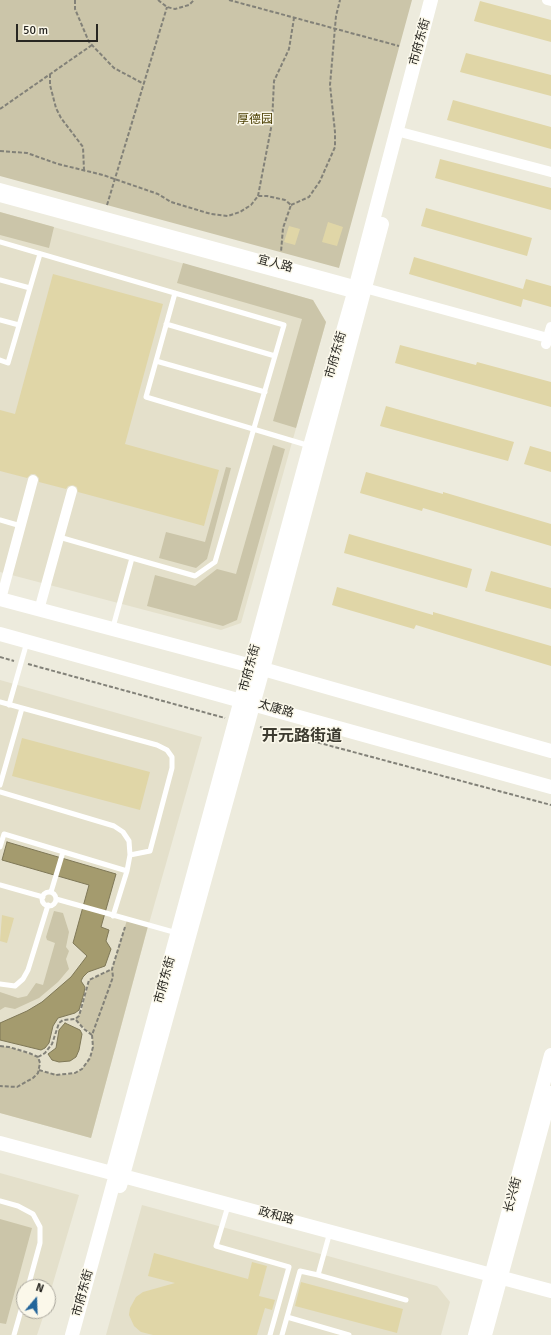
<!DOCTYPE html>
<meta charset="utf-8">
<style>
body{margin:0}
#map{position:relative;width:551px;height:1335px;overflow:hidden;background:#edebdd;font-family:Signika,sans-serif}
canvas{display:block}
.north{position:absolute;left:16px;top:1279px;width:40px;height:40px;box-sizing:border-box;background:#fbf8ea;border:1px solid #a7a49a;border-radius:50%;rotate:19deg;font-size:11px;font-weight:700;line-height:16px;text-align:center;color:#282722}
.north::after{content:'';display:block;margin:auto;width:14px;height:18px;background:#23659a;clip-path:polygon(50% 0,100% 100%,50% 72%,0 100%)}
.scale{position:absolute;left:16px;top:24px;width:82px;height:18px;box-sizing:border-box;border:2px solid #282722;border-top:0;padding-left:5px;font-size:12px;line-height:14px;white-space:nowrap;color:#282722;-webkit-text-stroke:3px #fbf8ea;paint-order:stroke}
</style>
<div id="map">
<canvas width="551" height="1335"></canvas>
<div class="north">N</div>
<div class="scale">50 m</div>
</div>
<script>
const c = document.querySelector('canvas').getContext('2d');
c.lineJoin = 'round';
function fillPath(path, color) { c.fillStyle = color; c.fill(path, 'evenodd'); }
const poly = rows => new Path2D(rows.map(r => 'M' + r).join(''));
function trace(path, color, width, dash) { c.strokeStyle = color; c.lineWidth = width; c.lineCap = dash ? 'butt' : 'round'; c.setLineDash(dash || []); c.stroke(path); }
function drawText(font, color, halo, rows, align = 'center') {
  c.font = font + ' Signika,"Noto Sans SC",sans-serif'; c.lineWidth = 3; c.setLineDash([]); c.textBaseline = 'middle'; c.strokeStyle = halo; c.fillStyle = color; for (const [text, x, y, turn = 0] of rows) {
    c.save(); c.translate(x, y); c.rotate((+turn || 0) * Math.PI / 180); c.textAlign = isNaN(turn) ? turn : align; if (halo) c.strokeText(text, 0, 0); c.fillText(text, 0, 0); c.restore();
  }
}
const built = poly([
 [0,212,313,300,326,322,241,623,221,630,0,572],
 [0,680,202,737,146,934,91,1138,0,1113],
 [0,1173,79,1195,48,1300,48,1287,24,1287,24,1311,45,1311,37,1335,0,1335],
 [142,1205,437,1286,450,1302,441,1335,106,1335]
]);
const green = poly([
 [0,0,412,0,339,268,0,176],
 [0,212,54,227,49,248,0,235],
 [183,263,313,300,326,322,296,428,273,421,302,319,177,283],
 [273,445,285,449,237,620,223,626,147,606,155,575,195,586,217,569,236,574],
 [226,467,231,468,207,559,196,568,159,558,166,532,205,542],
 [54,911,63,913,69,932,66,947,69,951,66,959,69,969,58,982,39,998,15,1009,5,1007,0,1010,0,992,18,998,27,996,36,983,43,985,55,943,47,940,46,937],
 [127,920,148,926,91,1138,0,1113,0,1046,9,1047,38,1057,40,1063,39,1070,48,1073,65,1075,75,1073,82,1069,90,1058,93,1047,92,1035,75,1019,82,1010,89,980,112,969],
 [0,1219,32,1228,6,1324,0,1323]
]);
const water = poly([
 [7,842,116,874,101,927,109,930,106,941,111,949,105,966,88,972,83,977,81,981,85,987,84,993,79,1010,75,1013,58,1018,53,1026,49,1043,45,1048,41,1050,0,1040,0,1023,27,1011,42,1002,71,977,87,956,73,943,89,885,2,860,7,842],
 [65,1023,80,1030,82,1034,79,1050,76,1057,70,1061,59,1062,52,1060,48,1054,56,1048,59,1030,65,1023]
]);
const building = poly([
 [480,1,551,20,551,42,474,21],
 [466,53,551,75,551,96,460,72],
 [453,100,551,127,551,149,447,120],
 [440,159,551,188,551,210,435,178],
 [426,208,532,238,527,256,421,226],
 [328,222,343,227,337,246,322,242],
 [289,226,300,229,295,245,284,242],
 [414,257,523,289,526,279,551,286,551,307,523,299,521,307,409,274],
 [53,274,163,304,125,444,219,470,204,526,78,492,77,487,73,485,68,486,66,489,39,482,39,478,35,474,31,474,27,478,0,471,0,410,15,414],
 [400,345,476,365,477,362,551,382,551,407,395,363],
 [386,406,514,442,508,461,380,426],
 [530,446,551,452,551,472,524,464],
 [366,472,443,494,443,492,551,524,551,546,423,508,422,511,360,493],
 [349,534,472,569,467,588,344,553],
 [491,571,551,588,551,609,485,591],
 [337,587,433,615,433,612,551,646,551,666,416,625,414,629,332,605],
 [22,738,150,772,140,810,12,776],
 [2,915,14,918,7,943,0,941],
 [154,1253,248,1279,252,1262,267,1266,259,1296,275,1300,272,1310,265,1308,257,1335,153,1335,141,1332,134,1326,129,1315,130,1308,136,1297,143,1292,175,1283,148,1276],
 [301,1282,403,1309,397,1333,295,1306]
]);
const path = poly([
 [75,0,75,9,89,42,114,68,144,84],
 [158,0,167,7,175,9,189,5,194,0],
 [229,0,399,46],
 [50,74,50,85,56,108,61,118,83,147,84,170],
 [0,109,92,45],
 [0,151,27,153,58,164,103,175,158,194,171,202,211,214,228,216,240,212,251,205,258,196,267,196,285,200,291,205,283,228,281,252],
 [258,196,272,123,274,81,289,49,294,18],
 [107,205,167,7],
 [291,205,309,197,320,181,335,147,335,132,330,85,336,16,340,0],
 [0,657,14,661],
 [28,664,225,718],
 [260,727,551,805],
 [76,1020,84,1029,92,1035],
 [0,1046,9,1047,29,1053,38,1057,40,1063,38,1073,33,1078,17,1087,0,1086],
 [38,1057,45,1053,52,1044,59,1023,63,1020,75,1019,79,1016,89,980,112,969],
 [39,1070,56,1075,75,1073,82,1069,90,1058,93,1047,92,1035,113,977,112,969,125,927]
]);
const lane = poly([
 [0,242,284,325,215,562,195,576,132,558,113,627],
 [0,280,30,288],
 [175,293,146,397,310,446],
 [0,320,19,325],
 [166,324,275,356],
 [0,360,8,363,40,254],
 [156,361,265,392],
 [0,520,21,526],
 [59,537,132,558],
 [0,702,22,708,0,785],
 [9,705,27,642],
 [22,708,157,745,167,750,172,757,172,768,150,851,130,855],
 [0,792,114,826,123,832,129,841,130,855,127,871],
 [0,847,4,834,127,871,113,916],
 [0,885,43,897],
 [51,892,63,852],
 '42 899a7 7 0 1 1 14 0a7 7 0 1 1-14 0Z',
 [56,899,177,933],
 [0,984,15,986,23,979,28,970,48,905],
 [0,1201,18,1206,33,1214,40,1227,40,1243,28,1287],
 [228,1206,216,1246,289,1267,270,1335],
 [330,1232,318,1275,406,1300],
 [287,1317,349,1335],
 [14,1335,24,1300],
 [282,1335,300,1271,318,1275]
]);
const street = poly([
 [547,0,551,1],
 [404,133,551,172],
 [0,188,551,339],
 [0,197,349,292],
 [546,344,551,327],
 [1,599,33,480],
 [39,610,72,491]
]);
const secondary = poly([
 [0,599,263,669,551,751],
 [0,634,551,787],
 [0,1143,551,1291],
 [120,1186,263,669,382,224],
 [72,1335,116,1174,114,1166,310,446,354,293,431,0],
 [475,1335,551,1055],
 [485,1335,551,1093]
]);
const streetNames = [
 ["市府东街",420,42,-75],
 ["宜人路",275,264,15],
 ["市府东街",336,355,-74],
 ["市府东街",250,668,-75],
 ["太康路",276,709,16],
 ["市府东街",165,980,-75],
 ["长兴街",513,1195,-75],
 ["政和路",276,1216,15],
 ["市府东街",83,1293,-75]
];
const parkNames = [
 ["厚德园",255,120]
];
const districtNames = [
 ["开元路街道",302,737]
];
fillPath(built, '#e4e0cb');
fillPath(green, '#cbc5a9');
fillPath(water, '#a49b6e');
trace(water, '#7f7857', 1);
fillPath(building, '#e0d6a7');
trace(path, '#828178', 2, [4, 2]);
trace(lane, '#fff', 5);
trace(street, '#fff', 10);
trace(secondary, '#fff', 14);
drawText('12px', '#282722', '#fbf8ea', streetNames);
drawText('12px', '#4c4005', '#fbf8ea', parkNames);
drawText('bold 16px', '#3d3b30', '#fbf8ea', districtNames);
</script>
